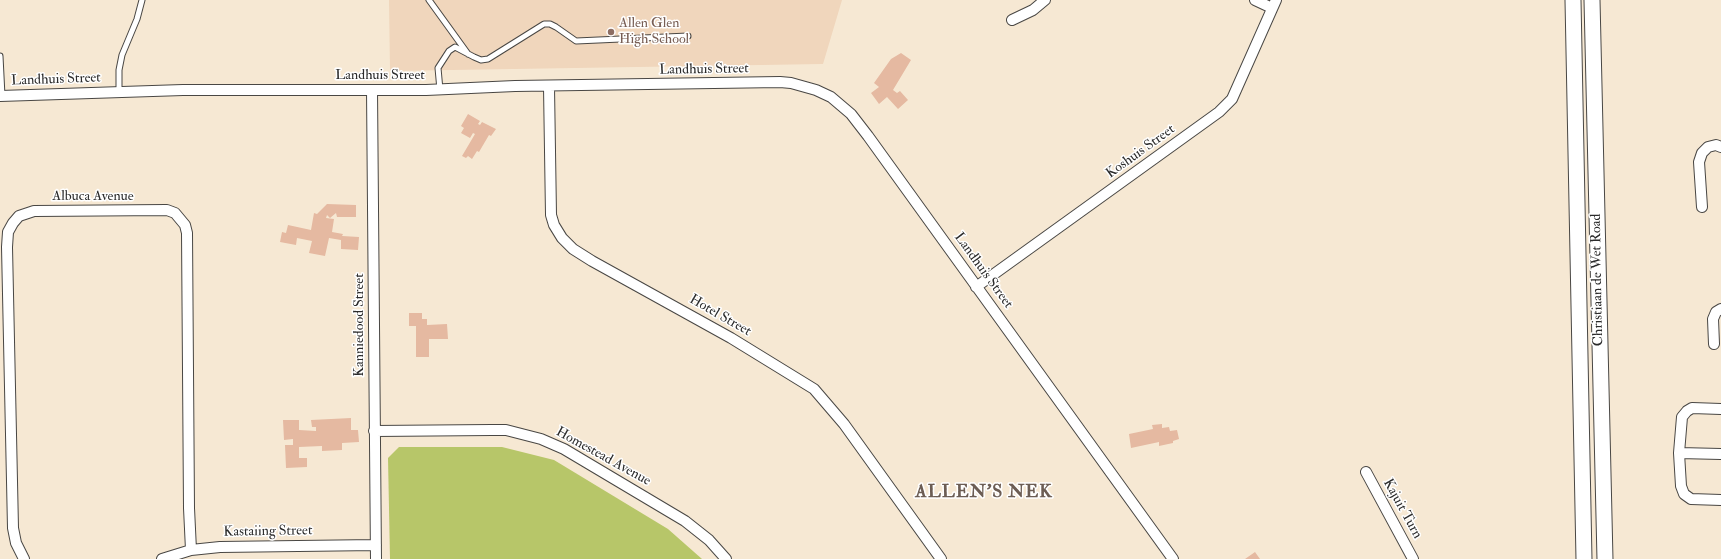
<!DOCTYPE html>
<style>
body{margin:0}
canvas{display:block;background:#f6e8d3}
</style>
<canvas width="1721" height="559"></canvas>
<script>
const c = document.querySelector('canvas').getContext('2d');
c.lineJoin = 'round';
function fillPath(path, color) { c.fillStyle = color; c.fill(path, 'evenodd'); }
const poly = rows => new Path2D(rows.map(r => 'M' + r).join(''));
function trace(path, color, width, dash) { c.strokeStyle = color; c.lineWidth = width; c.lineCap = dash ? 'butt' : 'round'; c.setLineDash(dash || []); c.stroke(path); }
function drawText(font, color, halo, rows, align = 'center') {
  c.font = font + ' "IM FELL Double Pica",serif'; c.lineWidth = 3; c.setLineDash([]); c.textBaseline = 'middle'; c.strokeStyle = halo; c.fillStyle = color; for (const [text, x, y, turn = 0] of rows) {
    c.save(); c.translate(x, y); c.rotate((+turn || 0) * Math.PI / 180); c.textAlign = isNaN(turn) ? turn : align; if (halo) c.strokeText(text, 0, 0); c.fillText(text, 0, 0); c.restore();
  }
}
const built = poly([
 [389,0,842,0,823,64,390,71]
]);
const green = poly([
 [399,447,502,447,554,460,668,529,702,559,390,559,388,458]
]);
const building = poly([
 [901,53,911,60,893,90,897,93,900,91,908,100,898,109,887,97,879,104,871,93,879,87,874,83,891,59],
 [468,114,480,121,478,124,480,125,482,122,496,129,491,136,489,135,479,152,477,151,472,159,468,156,466,158,462,156,475,134,473,133,470,138,461,133,464,128,461,126],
 [327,204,356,205,356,217,337,217,336,213,330,218,327,215,326,218,334,219,332,232,343,234,342,236,359,237,358,250,341,249,341,240,329,238,325,256,309,253,312,241,297,238,296,245,280,242,282,232,286,233,288,225,311,230,314,213,317,214],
 [409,313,422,313,422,319,427,319,427,325,447,324,448,339,429,339,429,357,416,357,416,326,409,326],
 [351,418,351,430,358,430,359,442,342,443,342,450,322,451,322,446,299,447,299,458,307,458,307,467,286,468,285,445,293,445,293,439,284,440,283,420,299,420,299,430,316,431,316,427,312,427,311,420],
 [1162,424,1162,428,1169,427,1170,431,1177,430,1179,439,1173,441,1173,443,1159,446,1159,442,1131,448,1129,434,1153,429,1152,425],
 [1255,552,1260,559,1245,559]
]);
const service = poly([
 [429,0,468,54],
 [0,56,2,96],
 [440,90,438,68,449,51,455,47,474,57,481,60,488,59,544,24,550,24,556,27,576,41,688,36],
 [119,92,119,70,122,55,137,19,142,0]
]);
const minor = poly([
 [1255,0,1272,8],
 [1012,20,1033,10,1045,0],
 [549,87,551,215,554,225,562,238,573,249,592,261,731,338,814,389,844,424,941,559],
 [372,90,376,559],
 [0,96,183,90,426,90,515,86,780,82,791,83,816,90,831,97,851,114,868,136,1173,559],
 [1702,207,1699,162,1702,153,1708,147,1716,145,1721,147],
 [976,287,1219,112,1232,99,1276,0],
 [1714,344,1713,319,1716,312,1721,309],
 [1721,409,1692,408,1687,411,1682,417,1679,453,1681,486,1684,494,1691,499,1721,500],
 [374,431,492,430,506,430,541,439,564,449,685,521,709,540,726,559],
 [1679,453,1721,454],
 [1366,472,1413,559],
 [24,559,16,543,13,528,7,247,8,232,13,223,19,216,34,211,167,210,175,213,185,225,187,233,189,508,191,550],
 [162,559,191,550,220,547,376,545]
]);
const secondary = poly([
 [1573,0,1584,559],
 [1592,0,1605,559]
]);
const markers = [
 [611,32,4,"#8d6e63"]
];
const educationNames = [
 ["Allen Glen",619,24],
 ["High School",619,40]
];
const streetNames = [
 ["Landhuis Street",704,70,-1],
 ["Landhuis Street",380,76],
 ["Landhuis Street",56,80,-2],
 ["Koshuis Street",1141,152,-36],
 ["Albuca Avenue",93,197],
 ["Landhuis Street",983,271,54],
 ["Christiaan de Wet Road",1598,280,-91],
 ["Hotel Street",720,316,30],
 ["Kanniedood Street",360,325,-90],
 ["Homestead Avenue",603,457,29],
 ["Kajuit Turn",1402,509,61],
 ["Kastaiing Street",268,532,-1]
];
const districtNames = [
 ["ALLEN'S NEK",984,493]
];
fillPath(built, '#f0d6bc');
fillPath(green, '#b7c669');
fillPath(building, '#e5b9a1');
trace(service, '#494744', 7);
trace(minor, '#494744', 12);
trace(secondary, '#494744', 17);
trace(service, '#fff', 5);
trace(minor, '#fff', 10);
trace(secondary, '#fff', 15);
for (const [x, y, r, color] of markers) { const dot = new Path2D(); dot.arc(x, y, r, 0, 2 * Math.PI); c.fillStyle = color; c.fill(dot); trace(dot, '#fff', 1.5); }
drawText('14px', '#785e54', '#fff', educationNames, 'left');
drawText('14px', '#2b2b2b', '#fff', streetNames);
c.letterSpacing = '1px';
drawText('bold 18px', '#6c5d54', '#fff', districtNames);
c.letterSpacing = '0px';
</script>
